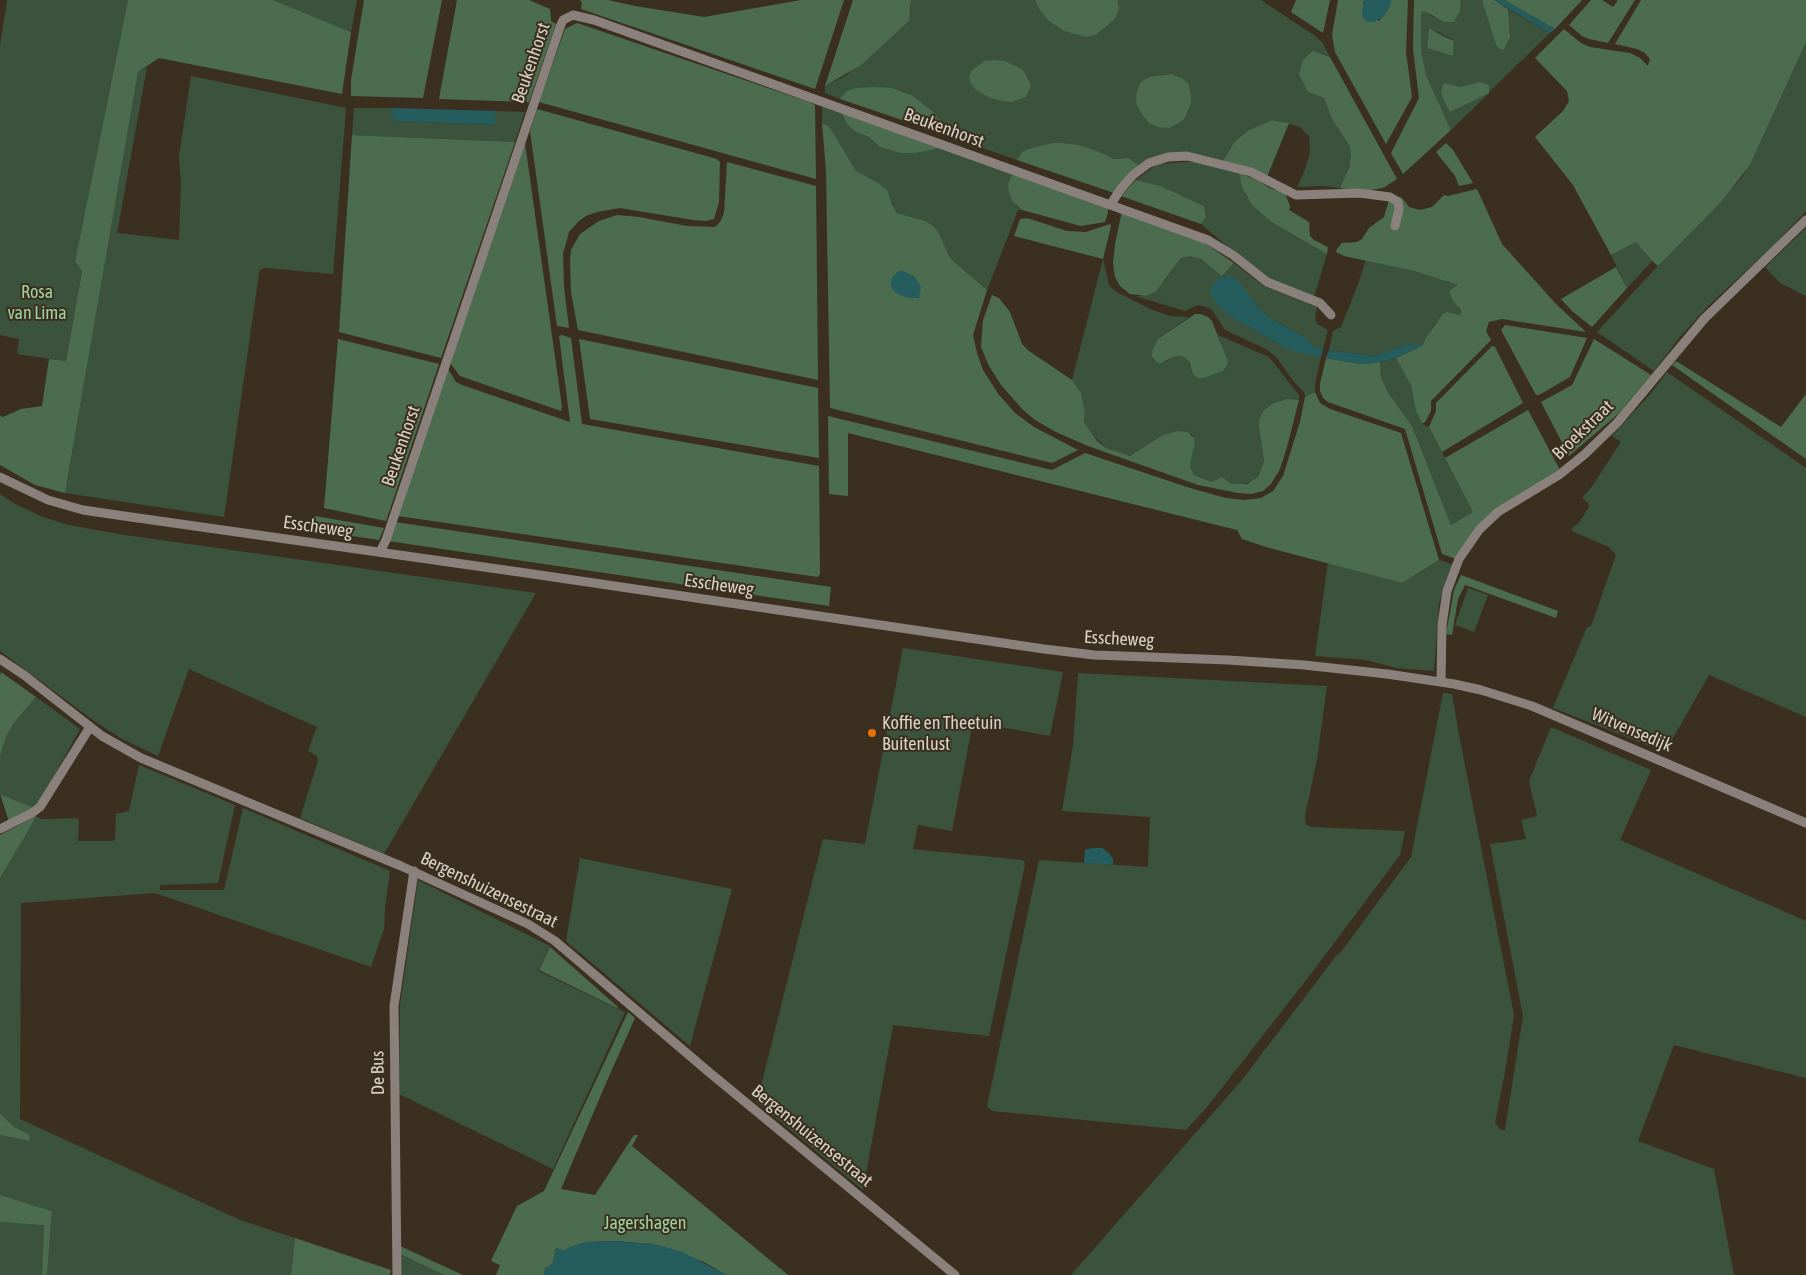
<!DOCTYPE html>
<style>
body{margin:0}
canvas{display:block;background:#3b301f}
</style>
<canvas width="1806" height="1275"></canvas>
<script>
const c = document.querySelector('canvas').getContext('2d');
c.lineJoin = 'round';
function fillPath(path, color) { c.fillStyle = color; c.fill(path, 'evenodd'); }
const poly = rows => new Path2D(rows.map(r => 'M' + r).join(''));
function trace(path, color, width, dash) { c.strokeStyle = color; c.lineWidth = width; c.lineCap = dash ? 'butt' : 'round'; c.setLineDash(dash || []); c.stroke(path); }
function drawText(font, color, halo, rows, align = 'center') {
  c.font = font + ' "Asap Condensed",sans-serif'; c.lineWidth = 4; c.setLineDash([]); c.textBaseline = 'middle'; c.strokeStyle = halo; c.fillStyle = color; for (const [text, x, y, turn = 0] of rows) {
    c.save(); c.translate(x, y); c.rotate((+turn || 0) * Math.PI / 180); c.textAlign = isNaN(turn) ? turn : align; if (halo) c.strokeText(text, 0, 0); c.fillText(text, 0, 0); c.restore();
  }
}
const green = poly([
 [7,0,128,0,75,261,82,270,66,361,17,354,19,339,0,335,0,46],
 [273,0,357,0,351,32],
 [911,0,1035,0,1039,9,1097,34,1115,19,1119,4,1118,0,1261,0,1315,36,1322,42,1330,57,1320,53,1308,92,1324,98,1332,119,1349,145,1351,154,1347,175,1340,188,1323,186,1297,187,1305,170,1310,153,1309,136,1300,127,1280,121,1272,120,1249,130,1235,141,1223,161,1181,153,1140,166,1125,158,1114,159,1097,151,1062,143,1028,149,1019,156,1017,160,946,135,942,124,912,95,905,92,892,88,856,88,840,99,825,93,825,86,847,75,911,11],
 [1171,74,1182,78,1188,83,1191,95,1189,110,1182,121,1161,75],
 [1461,0,1482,0,1489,19,1510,37,1508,9,1550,33,1489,92,1489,85,1461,87,1445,83,1480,96,1489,93,1451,130,1426,75,1421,50,1421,10,1444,22,1460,11],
 [1429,28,1454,40,1453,56,1427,48],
 [1806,42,1806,211,1770,249,1710,304,1679,338,1654,371,1597,332,1677,245,1720,202,1742,177,1750,165],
 [147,67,117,233,179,240,181,183,179,157,191,76,346,108,333,274,266,268,261,269,259,273,224,517,65,493,138,72],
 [825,105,840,110,856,132,869,137,880,147,900,153,940,146,1013,172,1016,206,1022,210,1018,210,987,290,953,261,926,221,897,213,892,205,886,190,856,171,829,126,822,123,822,108],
 [354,108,392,108,394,121,495,125,495,111,525,112,515,142,352,135],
 [1182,162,1196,162,1239,173,1247,197,1273,223,1327,254,1314,297,1272,282,1260,274,1201,224,1206,217,1204,206,1161,186,1136,180,1153,167,1161,164],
 [1806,228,1806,296,1780,283,1765,267],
 [1636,242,1652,261,1627,288,1611,255],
 [1190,256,1201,259,1222,276,1234,263,1264,286,1317,307,1315,318,1317,324,1328,330,1323,349,1314,347,1305,337,1273,320,1260,310,1239,283,1228,315,1278,344,1321,357,1315,384,1315,392,1305,397,1304,392,1294,382,1277,358,1266,349,1225,330,1212,310,1207,307,1198,305,1185,311,1135,296,1146,296,1165,280,1181,258],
 [1103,259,1109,285,1115,291,1150,309,1170,316,1189,317,1158,339,1152,357,1153,360,1156,362,1166,361,1175,356,1182,356,1189,361,1190,367,1221,344,1218,335,1269,357,1299,395,1299,400,1288,399,1259,420,1259,427,1264,461,1258,477,1253,481,1240,485,1232,484,1227,480,1212,482,1194,475,1190,466,1195,442,1192,434,1161,436,1130,456,1106,448,1092,434,1084,422,1085,412,1081,393,1072,380],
 [1366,260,1414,271,1458,285,1458,307,1461,310,1460,315,1447,312,1434,325,1423,345,1411,345,1374,356,1329,350,1333,331,1341,327,1357,287],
 [1396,358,1411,386,1416,411,1422,424,1429,427,1473,512,1451,525,1412,426,1395,405,1388,393,1381,377,1380,362],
 [1667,372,1806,468,1806,717,1709,675,1665,752,1553,708,1587,627,1591,626,1594,618,1616,555,1609,547,1572,531,1573,527,1579,523,1589,507,1588,503,1582,498,1593,485,1620,443,1620,441,1612,436,1652,392],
 [0,494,17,505,43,517,69,525,118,534,536,593,384,854,300,818,318,761,317,756,308,751,317,727,189,669,158,756,122,739,93,720,0,651],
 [1439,560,1454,565,1444,587,1439,604,1434,671,1397,668,1366,660,1315,656,1328,563,1402,583],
 [1468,588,1488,595,1474,632,1455,625],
 [903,648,1063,672,1050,736,973,722,952,831,918,825,913,849,1023,860,1025,864,989,1036,893,1025,863,1190,757,1102,823,839,865,844],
 [1078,673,1327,686,1317,759,1305,816,1306,825,1312,827,1405,831,1400,855,1310,975,1207,1107,1186,1130,992,1111,987,1106,1039,860,1148,867,1150,817,1062,811,1073,745],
 [1443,693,1452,694,1459,735,1514,1015,1505,1072,1495,1123,1501,1130,1505,1130,1523,1016,1490,844,1526,839,1521,820,1537,816,1529,781,1551,727,1651,770,1620,840,1806,921,1806,1078,1674,1045,1638,1141,1714,1169,1734,1275,1071,1275,1242,1080,1336,956,1341,952,1411,857],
 [36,697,80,729,38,805,34,808,0,794,0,756,6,737,13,724],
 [139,765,235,805,218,883,160,885,160,890,224,890,243,808,390,871,385,908,384,929,371,967,155,893,21,903,20,1119,240,1220,295,1238,291,1275,47,1275,52,1211,0,1195,0,1135,29,1141,22,1132,14,1127,0,1113,0,878,36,816,41,819,50,819,77,818,79,822,78,841,113,841,115,839,116,814,129,811],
 [580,858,732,889,690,1046,566,941],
 [418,880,550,946,538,971,625,1012,553,1169,399,1094,400,1004],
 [0,1222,44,1224,42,1275,0,1275],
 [400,1254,444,1275,399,1275]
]);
const forest = poly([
 [128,0,273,0,351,32,342,94,159,58,138,72,65,493,35,485,0,465,0,416,3,417,21,409,42,406,49,359,66,361,82,271,75,261],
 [364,0,442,0,423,98,351,96,351,80],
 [457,0,529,0,550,9,551,21,556,24,529,102,439,99],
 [580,0,608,0,635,6,704,17,801,0,844,0,815,89,581,9,582,3],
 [853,0,911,0,909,21,861,65,825,86],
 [1035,0,1118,0,1119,9,1115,19,1108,25,1097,34,1086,37,1064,31,1048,20,1039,9],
 [1296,0,1330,0,1323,33,1291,12],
 [1338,0,1364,0,1363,4,1379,21,1387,11,1391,0,1408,0,1406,52,1412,97,1386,144,1335,52,1332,35],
 [1414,0,1461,0,1460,11,1454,22,1444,22,1430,14,1421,11,1421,50,1426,75,1451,130,1403,174,1391,153,1419,98,1413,49],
 [1482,0,1494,0,1508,9,1510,37,1504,49,1501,50,1496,45],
 [1504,0,1582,0,1555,29],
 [1591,0,1602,0,1613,7,1618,0,1635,0,1608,43,1589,39,1582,36,1569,25],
 [1641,0,1806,0,1806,42,1750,165,1721,202,1658,266,1652,261,1636,242,1611,255,1573,185,1535,137,1563,111,1569,101,1567,91,1535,58,1564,29,1581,43,1590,47,1630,53,1640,58,1648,66,1650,59,1645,53,1637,49,1615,44],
 [577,23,809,102,815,105,816,179,539,102,565,29],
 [1429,28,1443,36,1454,41,1453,56,1427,48],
 [1313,51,1330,57,1397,179,1383,188,1365,191,1340,188,1349,168,1351,154,1349,145,1332,119,1324,98,1308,92,1299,74,1303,60],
 [994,60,1005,61,1023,70,1031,85,1026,97,1012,102,1002,101,988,97,976,90,971,84,969,78,972,70,985,61],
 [1171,74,1182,78,1188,83,1191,95,1191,103,1186,116,1182,121,1169,128,1158,127,1149,123,1142,114,1137,106,1136,95,1140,83,1144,80,1150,77],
 [1480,82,1489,85,1489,93,1450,112,1441,94,1443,85,1445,83,1461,87],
 [872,87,892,88,912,95,933,112,942,124,946,135,840,99,847,91,856,88],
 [537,109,717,159,720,162,719,202,714,219,706,221,693,220,620,208,597,212,586,216,579,221,569,232,563,254,564,287,569,328,557,326,530,131],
 [840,110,940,146,936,149,915,153,900,153,880,147,869,137,856,132,848,125],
 [1272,120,1289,123,1267,177,1223,161,1235,141,1249,130],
 [822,123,829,126,856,171,878,183,887,190,892,205,897,213,926,221,934,227,938,232,948,254,953,261,987,290,973,335,977,353,983,370,999,395,1015,413,1034,427,1078,450,1052,463,830,408,826,171],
 [352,135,515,142,441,358,339,332],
 [525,143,562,407,561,411,460,376,450,363],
 [1053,143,1062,143,1078,145,1097,151,1114,159,1128,158,1140,166,1114,193,1017,160,1022,152,1028,149],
 [1446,143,1453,150,1473,183,1459,186,1455,176,1436,152],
 [727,162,816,186,818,380,578,330,571,292,570,262,571,250,580,234,599,221,617,215,639,217,687,226,715,227,720,222,724,213],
 [1013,172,1108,208,1108,212,1105,222,1081,226,1022,210,1013,202,1009,193,1008,184],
 [1239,173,1257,180,1270,188,1285,193,1290,206,1289,210,1309,222,1310,236,1314,240,1328,247,1327,254,1273,223,1252,205,1242,187],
 [1136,180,1161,186,1204,206,1206,217,1201,224,1121,196],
 [1477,189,1502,244,1556,304,1586,332,1502,319,1489,322,1486,331,1491,340,1431,401,1431,411,1425,422,1422,424,1416,411,1411,386,1396,358,1423,345,1425,339,1443,314,1447,312,1460,315,1461,310,1453,301,1449,291,1458,285,1414,271,1344,256,1336,252,1337,249,1342,243,1357,242,1362,239,1369,228,1384,217,1389,200,1395,195,1402,198,1409,207,1420,210,1432,207,1444,195,1448,196],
 [1122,211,1197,238,1234,263,1222,276,1201,259,1190,256,1181,258,1156,291,1146,296,1130,294,1120,286,1115,277,1113,263,1115,244],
 [1027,218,1067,231,1086,232,1110,224,1111,226,1103,259,1014,236,1020,219],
 [1616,267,1627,288,1592,327,1572,311,1561,299],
 [992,295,999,298,1010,312,1022,344,1029,351,1072,380,1081,393,1085,412,1084,422,1097,441,1106,448,1130,456,1161,436,1177,431,1188,432,1194,438,1195,442,1190,466,1194,475,1212,482,1222,477,1232,484,1247,484,1258,477,1264,461,1259,427,1259,420,1264,410,1274,403,1288,399,1299,400,1287,447,1280,469,1271,484,1263,491,1251,494,1238,493,1198,485,1088,446,1056,432,1035,420,1023,410,1001,385,989,366,981,347,983,320],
 [1195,314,1201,314,1208,317,1212,321,1228,362,1226,367,1222,371,1204,378,1198,378,1193,374,1189,361,1182,356,1175,356,1161,363,1156,362,1152,357,1152,351,1158,339],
 [1505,325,1587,338,1570,377,1539,395,1536,395,1501,330],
 [562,335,571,338,582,424,819,466,820,574,818,577,398,516,448,369,456,382,462,385,570,422,559,336],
 [338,339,439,364,386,521,324,508],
 [579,339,818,388,819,458,590,419],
 [1594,339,1651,375,1618,414,1569,456,1541,402,1572,385],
 [1492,346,1495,347,1523,403,1442,452,1429,427,1436,411,1436,403],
 [1326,358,1361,364,1380,362,1381,377,1388,393,1412,426,1451,525,1473,512,1445,458,1528,410,1560,470,1493,513,1456,559,1442,554,1405,429,1328,402,1323,398,1320,391,1320,384],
 [1676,361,1781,427,1806,394,1806,459,1672,365],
 [1315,392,1320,403,1330,409,1401,433,1439,560,1402,583,1266,547,1242,539,1237,530,848,433,848,496,829,494,828,416,1052,470,1085,453,1190,488,1226,498,1244,500,1261,498,1273,491,1283,476,1300,422,1305,397],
 [315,516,384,528,379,540,313,530],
 [395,522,831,587,829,606,388,541],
 [1461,575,1558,611,1556,618,1465,585,1458,599,1452,635,1446,634,1454,590],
 [1,672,36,697,13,724,6,737,0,756,0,676],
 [0,794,34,808,9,822],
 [36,816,28,831,0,878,0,835],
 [550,947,618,1007,617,1008,539,970],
 [628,1012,635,1018,606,1083,561,1189,595,1195,634,1135,638,1135,632,1146,788,1275,726,1275,704,1262,667,1248,653,1244,614,1241,586,1242,570,1247,564,1251,556,1248,553,1262,550,1266,545,1268,544,1275,496,1275,500,1265,491,1261,517,1206,544,1191],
 [0,1113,14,1127,30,1135,29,1141,0,1135],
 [0,1195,52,1211,47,1275,42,1275,44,1225,0,1222],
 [295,1238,391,1270,390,1275,291,1275],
 [400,1246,463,1275,444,1275,400,1254]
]);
const water = poly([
 [1364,0,1391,0,1390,6,1384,16,1374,22,1367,22,1363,17,1362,11],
 [1494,0,1504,0,1555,29,1550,33],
 [392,108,495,111,495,125,393,121],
 [901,270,914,276,921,287,919,298,908,298,898,294,893,290,891,285,891,280,894,275],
 [1227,276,1234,278,1239,282,1260,310,1273,320,1305,337,1314,347,1323,349,1321,357,1293,351,1278,344,1228,315,1214,300,1210,291,1216,280],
 [1424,344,1396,358,1375,363,1361,364,1326,358,1329,350,1374,356,1406,345],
 [1092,848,1102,848,1109,853,1113,859,1113,865,1084,863,1085,850],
 [614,1241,653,1244,683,1252,726,1275,544,1275,545,1268,550,1266,553,1262,556,1248,564,1251,570,1247,586,1242]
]);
const minor = poly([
 [1111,204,1120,190,1133,175,1149,163,1168,157,1187,156,1251,172,1296,195,1359,193,1390,197,1398,202,1399,209,1395,226],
 [0,477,48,500,83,510,124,516,519,572,1044,649,1094,655,1228,660,1304,665,1387,674,1454,684,1481,690,1532,706,1806,823],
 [380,552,386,540,560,27,563,20,573,15,594,20,1208,240,1233,255,1267,282,1320,303,1331,315],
 [0,659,24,675,102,736,141,758,401,866,528,924,555,941,710,1073,955,1275],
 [1441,682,1442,625,1447,591,1459,559,1479,530,1498,512,1559,475,1585,454,1617,423,1704,319,1806,220],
 [0,829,32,813,40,807,90,727],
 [397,1275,394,1006,414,871]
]);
const markers = [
 [872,733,5,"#e8710a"]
];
const streetNames = [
 ["Beukenhorst",531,63,-71],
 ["Beukenhorst",944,128,20],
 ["Broekstraat",1583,430,-44],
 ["Beukenhorst",401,446,-71],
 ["Esscheweg",318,527,8],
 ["Esscheweg",719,585,8],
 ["Esscheweg",1119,639,3],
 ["Witvensedijk",1632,730,23],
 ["Bergenshuizensestraat",489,890,26],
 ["De Bus",378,1073,-91],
 ["Bergenshuizensestraat",812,1136,39]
];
const parkNames = [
 ["Rosa",37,292],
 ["van Lima",37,313],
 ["Jagershagen",645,1223]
];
const poiNames = [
 ["Koffie en Theetuin",882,723],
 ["Buitenlust",882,744]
];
fillPath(green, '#3b523d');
fillPath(forest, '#4c6c50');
fillPath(water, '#255c5e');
trace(minor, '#8b817c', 9);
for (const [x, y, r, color] of markers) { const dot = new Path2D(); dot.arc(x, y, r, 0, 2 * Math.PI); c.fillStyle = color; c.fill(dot); trace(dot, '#3b301f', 2); }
drawText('18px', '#d9d2c7', '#3b301f', streetNames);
drawText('18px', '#9cd2a2', '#3b301f', parkNames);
drawText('18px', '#d9d2c7', '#3b301f', poiNames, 'left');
</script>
